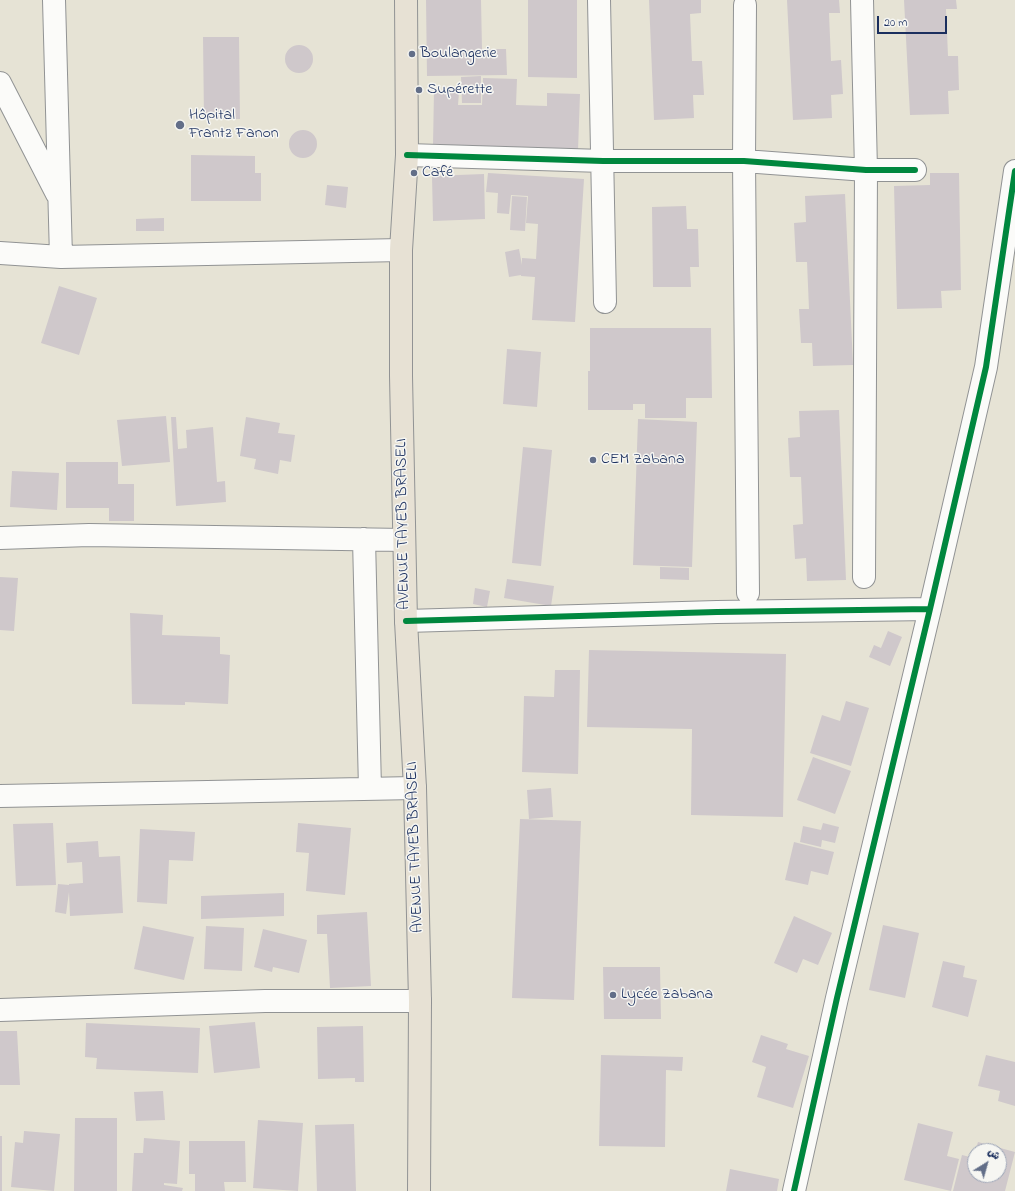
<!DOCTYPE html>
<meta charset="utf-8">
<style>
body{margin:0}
#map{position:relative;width:1015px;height:1191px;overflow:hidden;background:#e6e3d5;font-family:"Indie Flower","Playpen Sans Arabic",sans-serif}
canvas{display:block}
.north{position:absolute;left:967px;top:1143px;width:40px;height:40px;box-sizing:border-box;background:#f6f6f2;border:1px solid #9ea6b7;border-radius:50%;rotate:37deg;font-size:11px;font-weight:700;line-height:16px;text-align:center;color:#1b2f5e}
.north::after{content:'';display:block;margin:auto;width:14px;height:18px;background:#626e88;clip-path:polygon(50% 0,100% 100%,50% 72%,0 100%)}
.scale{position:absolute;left:877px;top:16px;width:70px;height:18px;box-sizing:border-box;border:2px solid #1b2f5e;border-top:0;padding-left:5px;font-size:12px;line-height:14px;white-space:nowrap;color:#1b2f5e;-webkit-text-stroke:3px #f6f6f2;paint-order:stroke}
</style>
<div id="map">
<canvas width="1015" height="1191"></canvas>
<div class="north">ش</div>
<div class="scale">20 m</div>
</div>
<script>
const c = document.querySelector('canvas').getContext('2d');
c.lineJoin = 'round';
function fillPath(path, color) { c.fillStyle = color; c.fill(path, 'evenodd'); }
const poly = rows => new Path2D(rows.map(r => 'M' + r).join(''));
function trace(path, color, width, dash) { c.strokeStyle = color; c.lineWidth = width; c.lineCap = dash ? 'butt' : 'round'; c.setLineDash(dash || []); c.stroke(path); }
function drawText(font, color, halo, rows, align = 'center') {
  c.font = font + ' "Indie Flower",sans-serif'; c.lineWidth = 3; c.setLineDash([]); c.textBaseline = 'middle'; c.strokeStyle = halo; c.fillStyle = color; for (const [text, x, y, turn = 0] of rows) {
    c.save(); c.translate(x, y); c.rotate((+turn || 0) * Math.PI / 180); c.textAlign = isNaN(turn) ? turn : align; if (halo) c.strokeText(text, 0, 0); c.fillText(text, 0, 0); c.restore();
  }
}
const building = poly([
 [426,0,481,0,482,49,506,49,507,75,427,76],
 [528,0,577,0,577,78,528,77],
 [649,0,701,0,701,13,690,14,692,61,702,61,704,95,693,95,694,118,654,120],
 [787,0,839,0,840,13,829,13,831,61,841,60,843,94,831,95,832,118,793,120],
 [904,0,956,0,957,9,946,9,948,56,958,56,959,90,948,91,949,114,910,115],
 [203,37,239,37,240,119,204,119],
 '285 59a14 14 0 1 1 28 0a14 14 0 1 1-28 0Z',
 [481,76,481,103,462,103,461,77],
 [483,78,517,79,516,105,547,106,547,93,580,94,578,150,433,145,434,91,459,92,458,105,482,105],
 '289 144a14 14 0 1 1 28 0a14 14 0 1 1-28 0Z',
 [191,155,255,156,255,173,261,173,261,201,191,201],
 [488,173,584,179,575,322,532,320,535,277,521,276,521,275,509,277,505,252,519,249,522,265,522,258,536,259,538,224,526,223,528,196,511,195,509,214,497,213,498,193,486,192],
 [930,173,959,173,961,290,941,291,942,308,897,309,894,186,930,185],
 [484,174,485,219,433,221,432,176],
 [327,185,348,187,346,208,325,205],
 [845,194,853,365,813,366,812,343,801,343,799,309,809,309,807,262,796,262,794,223,806,222,805,196],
 [512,196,527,197,525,231,510,230],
 [686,206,687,229,698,229,699,267,690,267,691,287,653,287,652,207],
 [164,218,164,231,136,231,136,219],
 [59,286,97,298,79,355,41,343],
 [590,328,711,328,712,398,686,398,686,418,645,418,645,404,633,404,633,410,588,410,588,371,590,371],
 [507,349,541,352,537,407,503,404],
 [839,410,846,580,807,581,806,558,795,559,793,525,803,524,801,477,790,477,788,438,800,437,799,411],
 [166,416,170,462,122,466,117,420],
 [171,417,176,417,178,449,187,448,186,430,213,427,217,482,225,481,226,502,176,506],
 [246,417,280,423,278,433,295,435,291,462,280,460,278,474,254,469,256,459,240,456],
 [638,419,697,422,692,567,633,565],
 [523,447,552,450,541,566,512,563],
 [66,462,118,462,118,484,134,484,134,521,109,521,109,508,66,508],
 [12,471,59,473,57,510,10,507],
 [660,567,689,568,689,580,660,579],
 [0,577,18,578,14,631,0,630],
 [507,579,554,586,551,606,504,598],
 [475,588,490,591,487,607,473,604],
 [130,613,163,615,162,635,220,637,220,654,230,655,228,704,185,702,185,705,132,704],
 [888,631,902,637,890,666,869,657,874,645,881,648],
 [589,650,786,654,783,817,691,815,692,729,587,727],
 [555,670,580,670,578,774,522,772,524,696,554,697],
 [846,701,869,708,851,766,810,753,822,715,840,721],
 [813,757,851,771,835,814,797,800],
 [551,788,553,817,529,819,527,790],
 [520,819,581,821,574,1000,512,998],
 [53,823,56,885,16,886,13,824],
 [298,823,351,828,345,895,306,891,309,853,296,852],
 [823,823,839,827,835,843,822,840,821,847,800,842,803,826,821,830],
 [140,829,195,832,193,861,169,860,167,904,137,902],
 [98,841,99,857,120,856,123,913,70,916,69,892,66,914,55,912,58,884,69,885,69,884,83,883,82,862,67,863,66,843],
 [794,842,834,852,828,875,811,871,808,885,785,880],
 [284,893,284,916,201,919,201,896],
 [367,912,371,986,330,988,327,934,317,934,317,915],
 [794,916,832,933,818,965,803,959,797,973,774,963],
 [883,925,919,933,905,998,869,990],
 [143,926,194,937,184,980,134,969],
 [206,926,244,928,242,971,204,969],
 [263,929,307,940,299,973,273,967,272,972,254,967],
 [943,961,965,966,963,977,977,980,968,1017,932,1007],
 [603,967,660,967,661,1019,604,1019],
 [255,1022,260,1068,214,1073,209,1026],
 [86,1023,200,1028,198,1073,96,1069,97,1058,85,1057],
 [363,1026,364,1082,355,1082,355,1078,318,1079,317,1027],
 [0,1031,17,1031,20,1085,0,1085],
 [761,1035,788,1044,786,1049,809,1056,793,1108,757,1097,766,1067,752,1062],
 [601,1055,683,1057,682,1071,666,1070,665,1147,599,1146],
 [986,1055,1015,1062,1015,1106,998,1101,1000,1091,978,1086],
 [163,1091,165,1120,136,1121,134,1092],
 [75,1118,117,1118,117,1191,74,1191],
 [258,1120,303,1123,298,1191,253,1188],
 [918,1123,953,1132,947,1156,959,1159,951,1191,904,1180],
 [354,1124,356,1191,317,1191,315,1125],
 [24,1131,60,1134,54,1191,11,1187,15,1142,23,1143],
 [0,1136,2,1136,2,1191,0,1191],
 [144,1138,180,1141,177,1184,164,1183,164,1185,183,1188,182,1191,132,1191,134,1153,143,1153],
 [189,1141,245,1141,246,1182,224,1182,225,1191,195,1191,195,1174,189,1174],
 [978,1142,1015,1152,1005,1191,953,1191,962,1155,974,1158,975,1155,975,1175,999,1175,999,1151,975,1151],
 [730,1169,779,1179,777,1191,726,1191]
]);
const minor = poly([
 [54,0,61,257],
 [599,0,605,302],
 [862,0,866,170,864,577],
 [745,5,744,161,748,593],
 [0,83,57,194],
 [407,155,603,161,744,161,866,170,915,170],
 [0,253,61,257,401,250],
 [0,538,89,535,404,540],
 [364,539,370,789],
 [406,621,717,612,930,609],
 [0,796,415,788],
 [0,1010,265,1001,420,1001],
 [794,1191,837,998,930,609,986,367,1015,171]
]);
const major = poly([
 [406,0,407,155,401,250,401,376,406,621,415,788,420,1001,419,1191]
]);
const cycleway = poly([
 [407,155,603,161,744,161,866,170,915,170],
 [406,621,717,612,930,609],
 [794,1191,837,998,930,609,986,367,1015,171]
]);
const markers = [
 [412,54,4,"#626e88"],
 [419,90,4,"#626e88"],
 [180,125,5,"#626e88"],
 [414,173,4,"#626e88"],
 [593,460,4,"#626e88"],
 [613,995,4,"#626e88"]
];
const poiNames = [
 ["Boulangerie",420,54],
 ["Supérette",427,90],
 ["Hôpital",189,116],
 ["Frantz Fanon",189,134],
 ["Café",422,173],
 ["CEM Zabana",601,460],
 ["Lycée Zabana",621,995]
];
const streetNames = [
 ["AVENUE TAYEB BRASELI",404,524,-91],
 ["AVENUE TAYEB BRASELI",416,847,-92]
];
fillPath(building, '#cfc8cb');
trace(minor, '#919394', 24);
trace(major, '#919394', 24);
trace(minor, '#fbfbf9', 22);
trace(major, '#e7e1d4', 22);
trace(cycleway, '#00873e', 6);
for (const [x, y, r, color] of markers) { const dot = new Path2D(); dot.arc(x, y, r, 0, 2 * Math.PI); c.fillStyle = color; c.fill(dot); trace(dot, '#f6f6f2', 1.5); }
drawText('16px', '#1b2f5e', '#f6f6f2', poiNames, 'left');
drawText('16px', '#1b2f5e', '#f6f6f2', streetNames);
</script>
